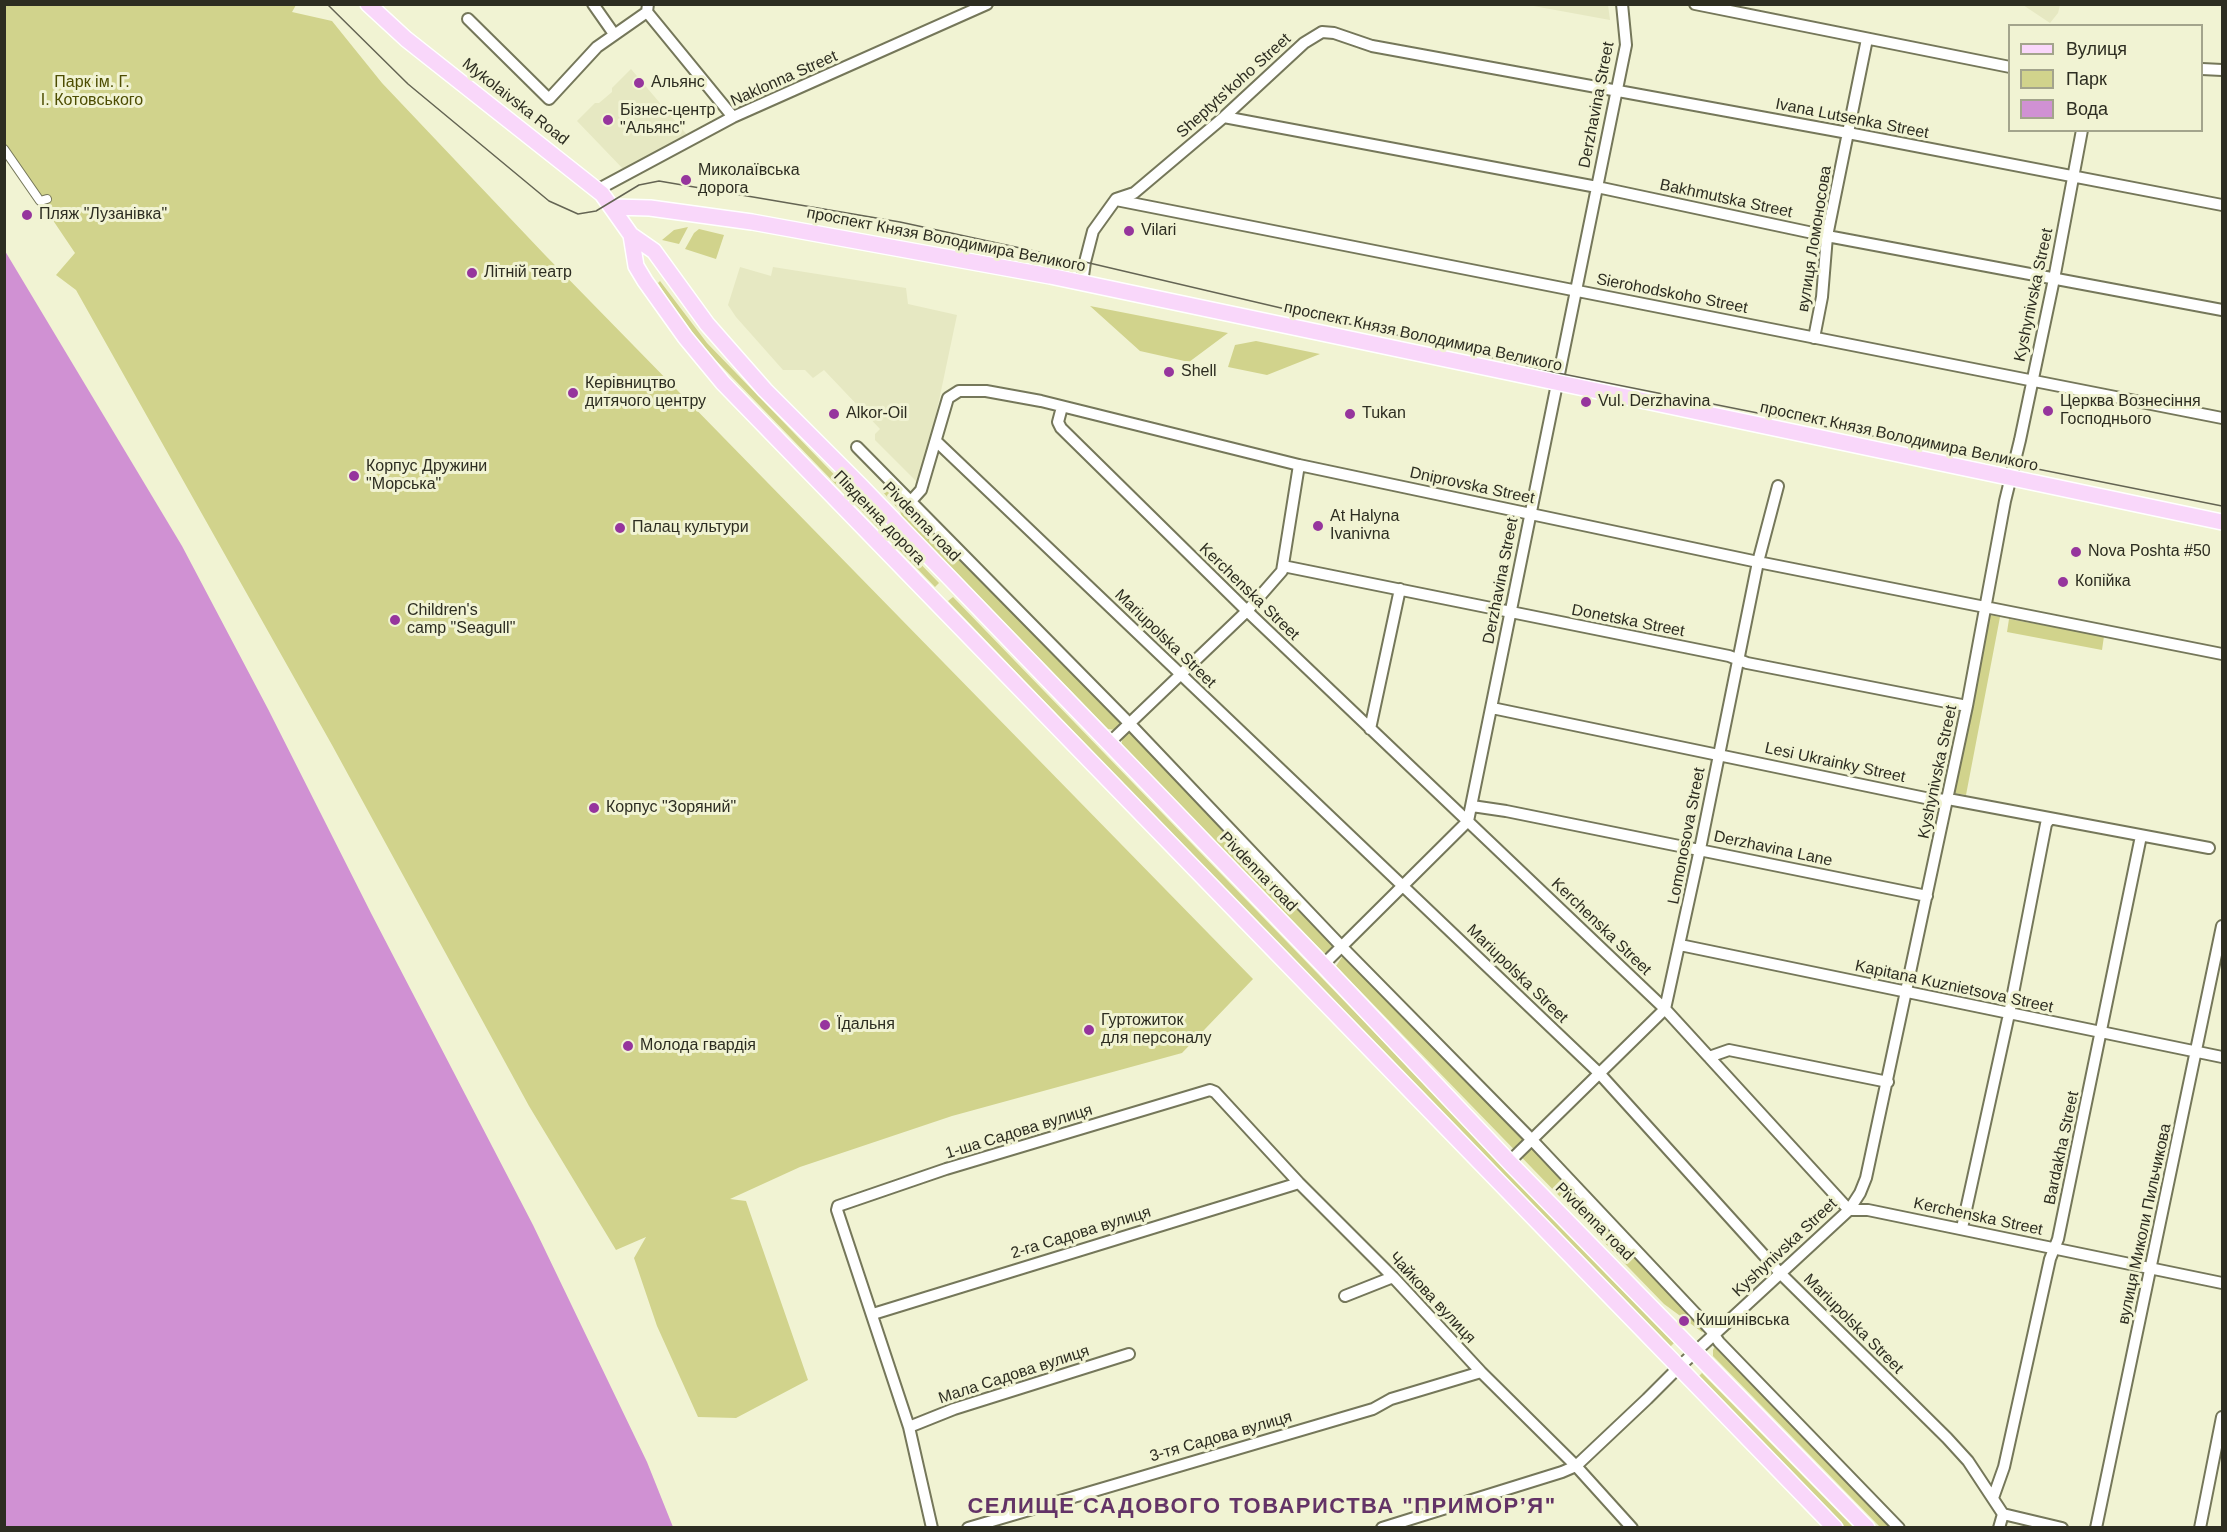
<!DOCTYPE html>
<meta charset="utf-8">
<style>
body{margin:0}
#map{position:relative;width:2227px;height:1532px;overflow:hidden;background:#f1f3d3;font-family:Helvetica,sans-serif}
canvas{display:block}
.frame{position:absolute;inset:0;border:6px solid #2d2d21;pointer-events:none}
.legend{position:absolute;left:2008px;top:24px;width:195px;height:108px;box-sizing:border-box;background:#f1f3d3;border:2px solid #a3a48c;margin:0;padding:8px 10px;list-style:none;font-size:18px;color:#2d2d21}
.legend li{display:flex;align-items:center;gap:12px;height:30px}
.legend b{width:30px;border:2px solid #a3a48c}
</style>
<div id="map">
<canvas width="2227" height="1532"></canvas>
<div class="frame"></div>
<ul class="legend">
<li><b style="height:8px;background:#f9d7fa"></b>Вулиця</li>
<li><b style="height:16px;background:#d1d38c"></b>Парк</li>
<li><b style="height:16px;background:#d091d3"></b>Вода</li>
</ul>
</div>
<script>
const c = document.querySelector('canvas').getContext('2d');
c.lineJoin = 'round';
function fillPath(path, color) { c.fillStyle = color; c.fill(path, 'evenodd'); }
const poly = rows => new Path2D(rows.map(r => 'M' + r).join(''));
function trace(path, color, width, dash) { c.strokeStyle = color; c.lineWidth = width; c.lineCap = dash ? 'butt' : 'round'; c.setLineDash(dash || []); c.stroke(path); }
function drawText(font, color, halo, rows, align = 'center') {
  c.font = font + ' Helvetica,sans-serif'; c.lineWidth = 6; c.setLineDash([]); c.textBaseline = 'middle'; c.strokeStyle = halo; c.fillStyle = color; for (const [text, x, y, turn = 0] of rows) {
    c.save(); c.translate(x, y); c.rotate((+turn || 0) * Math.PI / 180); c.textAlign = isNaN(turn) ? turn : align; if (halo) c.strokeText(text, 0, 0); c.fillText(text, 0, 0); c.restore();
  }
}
const built = poly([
 [1528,5,1608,5,1610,20],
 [2023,5,2060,5,2058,13,2050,23],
 [631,69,688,136,626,172,577,121,595,103,599,103,612,92,612,88],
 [740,267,771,276,773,267,906,288,908,304,957,315,921,486,875,440,875,434,880,429,824,370,813,378,805,370,783,370,736,317,728,305]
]);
const green = poly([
 [4,5,296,5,292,12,332,21,382,83,545,255,1253,979,1182,1053,952,1116,800,1167,730,1199,746,1201,808,1380,736,1418,698,1417,657,1326,634,1258,646,1237,616,1250,529,1106,332,745,76,290,56,275,75,253,5,149],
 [688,227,679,244,662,240,674,230],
 [699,229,724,235,716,259,685,249,694,233],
 [660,281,707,343,939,583,935,587,703,347,670,302,658,283],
 [1090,306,1228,333,1189,362,1140,351],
 [1256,341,1320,354,1267,375,1228,367,1235,345],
 [887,483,1120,718,1120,726,1116,730,1108,729,902,517,900,511,880,489],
 [953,597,1502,1164,1674,1343,1670,1347,1095,754,948,601],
 [1990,615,2000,617,1966,795,1954,793],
 [2009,619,2104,636,2102,650,2007,632],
 [1131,731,1336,945,1331,951,1324,953,1121,745,1124,733],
 [1346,956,1535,1150,1705,1329,1702,1332,1664,1304,1336,966,1342,957],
 [1715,1346,1718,1346,1895,1527,1880,1527,1713,1356,1713,1350],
 [1702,1373,1853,1527,1844,1527,1698,1377]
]);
const water = poly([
 [5,251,182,546,268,709,372,915,533,1225,647,1462,673,1527,5,1527]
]);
const pedestrian = poly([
 [4,149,40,201,47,199]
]);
const minor = poly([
 [593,4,614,34],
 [1695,4,2010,67],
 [647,12,733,117],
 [468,19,549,99,597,47,647,12,648,4],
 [2202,69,2222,70],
 [1224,117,1597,187,1827,236,2222,310],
 [597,190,733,117,987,4],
 [1116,200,2222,418],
 [1082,283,1085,262,1093,231,1116,199,1134,193,1224,117,1304,43,1322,32,1334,33,1372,46,1848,133,2222,205],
 [1814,338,1822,297,1827,236,1867,39],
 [1062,407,1058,422,1061,428,1247,611,1665,1009,1849,1210,1868,1210,2222,1283],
 [936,441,1599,1073,1780,1273,1947,1438,1968,1461,2003,1514,2062,1528],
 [857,447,1129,723,1342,947,1532,1140,1710,1329,1719,1342,1899,1528],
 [911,501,921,490,948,398,959,391,986,391,1041,401,1299,465,1758,562,2222,654],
 [1283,566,1729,656,1747,663,1967,706],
 [1492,708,1935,800,1948,799,2209,848],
 [1370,729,1400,589],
 [1109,743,1247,611,1282,571,1299,465],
 [1472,806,1506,811,1927,896],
 [1680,945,2222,1057],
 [1323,965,1468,821,1626,45,1622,4],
 [1709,1057,1729,1050,1888,1082],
 [1509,1162,1665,1009,1700,849,1758,562,1778,486],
 [1962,1228,2009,1014,2046,824,2050,819],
 [1345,1296,1393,1277],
 [873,1314,1299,1183],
 [909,1427,954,1409,1129,1354],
 [1993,1498,2004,1467,2050,1259,2058,1239,2141,836],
 [932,1528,909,1427,837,1210,838,1206,946,1169,1210,1090,1215,1092,1299,1183,1393,1277,1481,1372,1576,1466,1632,1528],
 [968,1528,1373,1409,1391,1399,1481,1372],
 [1382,1528,1562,1472,1576,1466,1647,1399,1680,1366,1849,1210,1860,1193,1866,1178,1967,706,2005,501,2020,440,2054,279,2082,130],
 [1999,1528,2003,1514],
 [2096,1528,2222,926],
 [2200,1528,2222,1417]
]);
const primary = poly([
 [368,4,406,39,602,194,631,235,654,251,707,324,765,390,860,485,1323,965,1512,1165,1867,1528],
 [613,207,650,208,752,222,1050,276,2222,522],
 [631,235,636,266,645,281,685,337,723,383,1835,1528]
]);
const tram = poly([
 [327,4,408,84,549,201,578,214,596,211,639,185,659,181,900,222,1085,262,1558,373,2222,506]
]);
const markers = [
 [639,83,6,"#96359d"],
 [608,120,6,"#96359d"],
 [686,180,6,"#96359d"],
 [27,215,6,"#96359d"],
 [1129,231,6,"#96359d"],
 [472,273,6,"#96359d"],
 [1169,372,6,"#96359d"],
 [573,393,6,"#96359d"],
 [1586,402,6,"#96359d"],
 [2048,411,6,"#96359d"],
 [834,414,6,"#96359d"],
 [1350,414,6,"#96359d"],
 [354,476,6,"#96359d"],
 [1318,526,6,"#96359d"],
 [620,528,6,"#96359d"],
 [2076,552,6,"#96359d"],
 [2063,582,6,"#96359d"],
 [395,620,6,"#96359d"],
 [594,808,6,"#96359d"],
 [825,1025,6,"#96359d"],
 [1089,1030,6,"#96359d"],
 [628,1046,6,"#96359d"],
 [1684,1321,6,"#96359d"]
];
const streetNames = [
 ["Naklonna Street",784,79,-24],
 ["Sheptyts'koho Street",1234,86,-42],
 ["Mykolaivska Road",515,102,38],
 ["Derzhavina Street",1597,105,-79],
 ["Ivana Lutsenka Street",1852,119,11],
 ["Bakhmutska Street",1726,199,12],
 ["вулиця Ломоносова",1815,239,-81],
 ["проспект Князя Володимира Великого",946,240,11],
 ["Sierohodskoho Street",1672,294,11],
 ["Kyshynivska Street",2034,295,-78],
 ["проспект Князя Володимира Великого",1423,337,12],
 ["проспект Князя Володимира Великого",1899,437,12],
 ["Dniprovska Street",1472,486,12],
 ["Південна дорога",879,518,46],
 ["Pivdenna road",921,522,46],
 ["Derzhavina Street",1501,581,-79],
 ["Kerchenska Street",1249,592,44],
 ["Donetska Street",1628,621,11],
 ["Mariupolska Street",1165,639,44],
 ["Lesi Ukrainky Street",1835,763,12],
 ["Kyshynivska Street",1938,772,-78],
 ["Lomonosova Street",1687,836,-79],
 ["Derzhavina Lane",1773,849,12],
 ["Pivdenna road",1258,872,46],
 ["Kerchenska Street",1601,927,44],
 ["Mariupolska Street",1517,974,44],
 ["Kapitana Kuznietsova Street",1954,987,12],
 ["1-ша Садова вулиця",1019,1132,-17],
 ["Bardakha Street",2062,1148,-78],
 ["Kerchenska Street",1978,1217,12],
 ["Pivdenna road",1594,1222,45],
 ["вулиця Миколи Пильчикова",2145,1224,-78],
 ["2-га Садова вулиця",1081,1233,-17],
 ["Kyshynivska Street",1785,1248,-43],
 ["Чайкова вулиця",1432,1298,47],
 ["Mariupolska Street",1853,1324,45],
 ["Мала Садова вулиця",1014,1375,-18],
 ["3-тя Садова вулиця",1221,1437,-16]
];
const parkNames = [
 ["Парк ім. Г.",92,83],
 ["І. Котовського",92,101]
];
const poiNames = [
 ["Альянс",651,83],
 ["Бізнес-центр",620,111],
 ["\"Альянс\"",620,129],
 ["Миколаївська",698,171],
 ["дорога",698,189],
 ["Пляж \"Лузанівка\"",39,215],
 ["Vilari",1141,231],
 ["Літній театр",484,273],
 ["Shell",1181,372],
 ["Керівництво",585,384],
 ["дитячого центру",585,402],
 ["Vul. Derzhavina",1598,402],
 ["Церква Вознесіння",2060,402],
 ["Господнього",2060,420],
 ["Alkor-Oil",846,414],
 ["Tukan",1362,414],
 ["Корпус Дружини",366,467],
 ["\"Морська\"",366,485],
 ["At Halyna",1330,517],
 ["Ivanivna",1330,535],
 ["Палац культури",632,528],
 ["Nova Poshta #50",2088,552],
 ["Копійка",2075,582],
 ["Children's",407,611],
 ["camp \"Seagull\"",407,629],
 ["Корпус \"Зоряний\"",606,808],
 ["Гуртожиток",1101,1021],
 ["для персоналу",1101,1039],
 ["Їдальня",837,1025],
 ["Молода гвардія",640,1046],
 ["Кишинівська",1696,1321]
];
const districtNames = [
 ["СЕЛИЩЕ САДОВОГО ТОВАРИСТВА \"ПРИМОР’Я\"",1262,1507]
];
fillPath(built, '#e6e8c2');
fillPath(green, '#d1d38c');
fillPath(water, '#d091d3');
trace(pedestrian, '#75775a', 10);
trace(minor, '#75775a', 14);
trace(primary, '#fff', 18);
trace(pedestrian, '#fff', 8);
trace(minor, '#fff', 10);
trace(primary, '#f9d7fa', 15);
trace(tram, '#646453', 1.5);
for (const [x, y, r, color] of markers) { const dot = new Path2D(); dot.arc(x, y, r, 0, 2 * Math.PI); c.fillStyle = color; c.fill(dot); trace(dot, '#f1f3d3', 2); }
drawText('16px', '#2d2d21', '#f1f3d3', streetNames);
drawText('16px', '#4d4d02', '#f1f3d3', parkNames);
drawText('16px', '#2d2d21', '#f1f3d3', poiNames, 'left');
c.letterSpacing = '1.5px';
drawText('bold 22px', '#633366', '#f1f3d3', districtNames);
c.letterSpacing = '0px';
</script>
